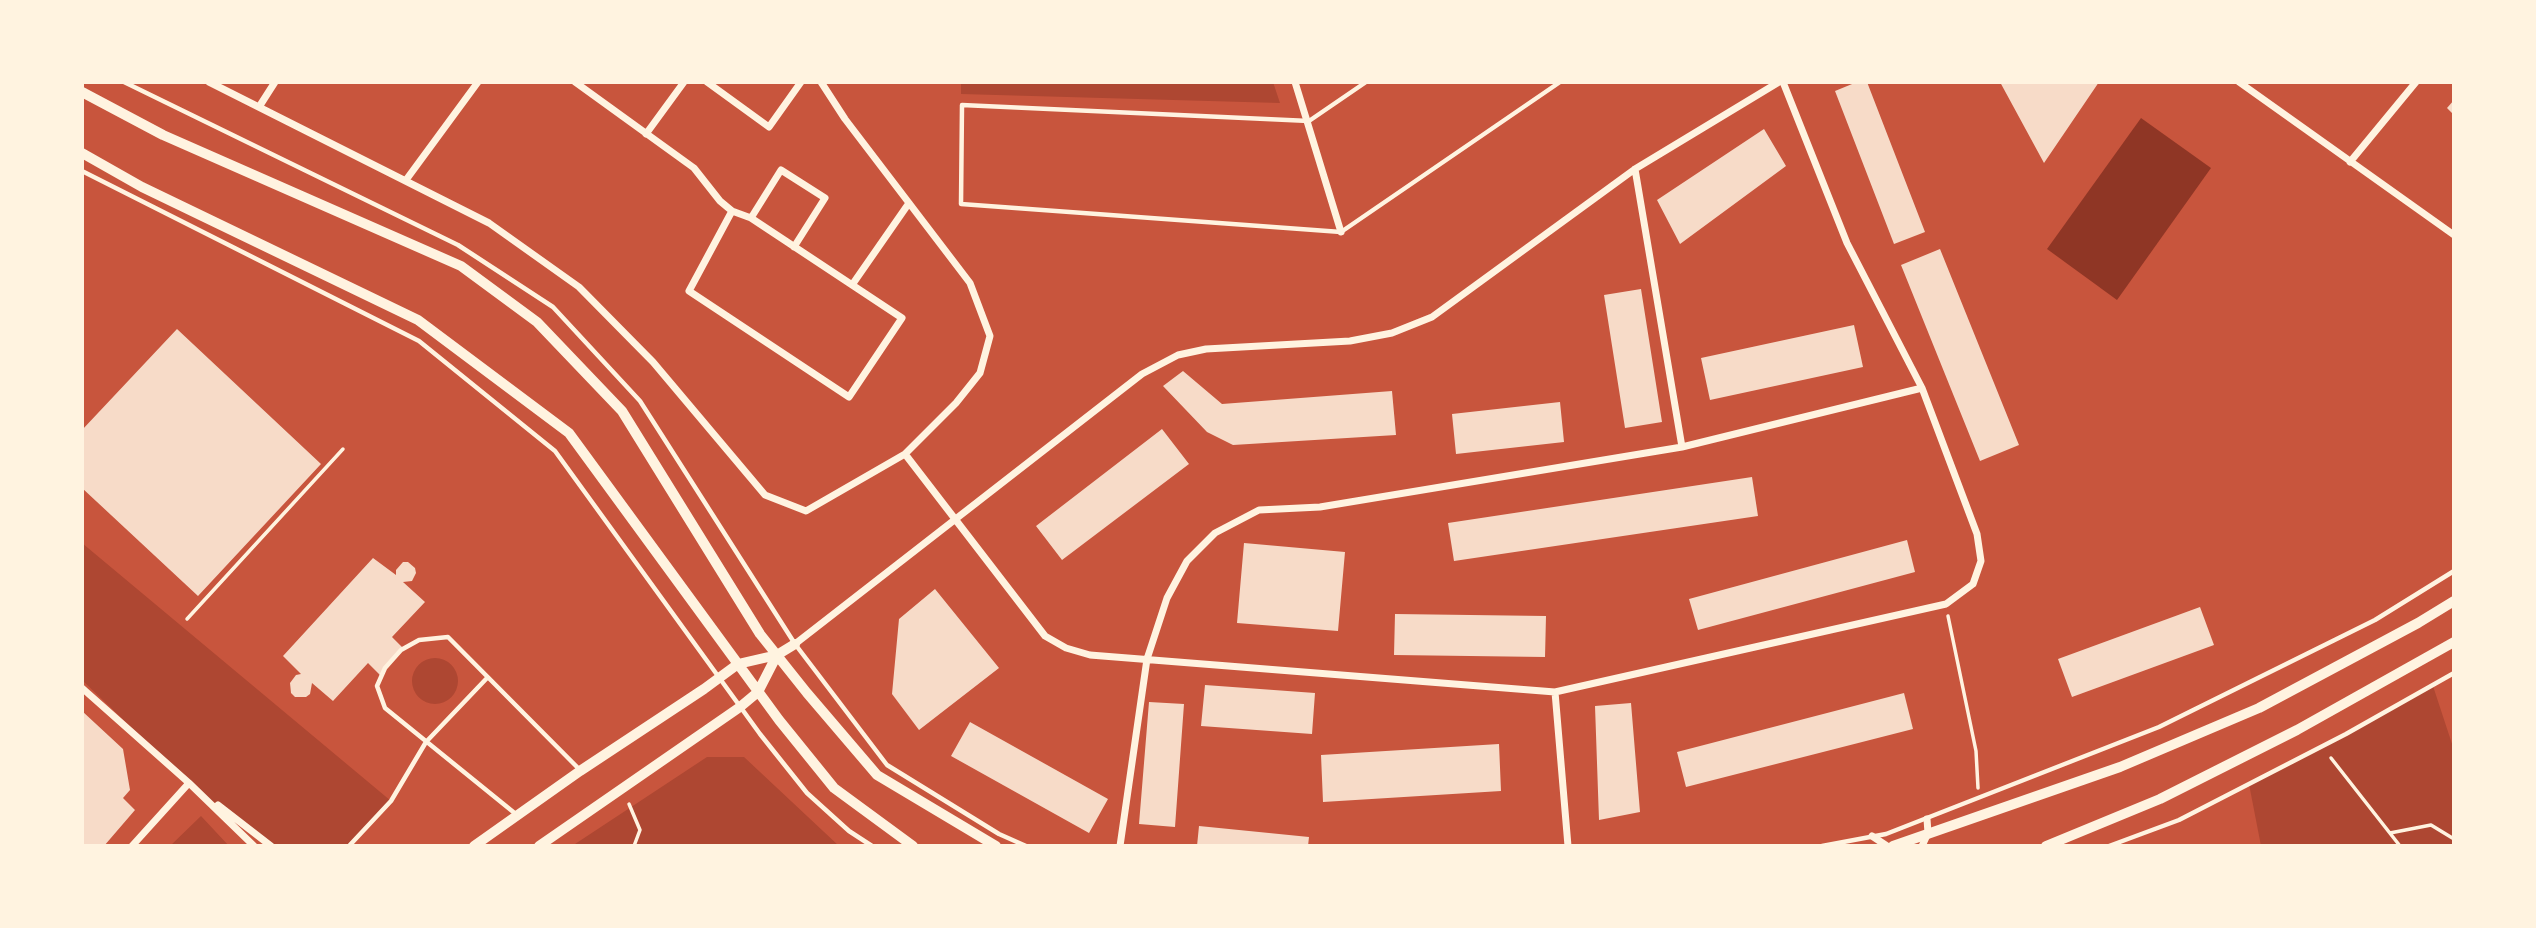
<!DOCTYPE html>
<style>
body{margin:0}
#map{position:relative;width:2536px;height:928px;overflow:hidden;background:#c8553d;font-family:"Roboto Serif",serif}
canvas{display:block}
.frame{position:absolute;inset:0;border:84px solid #fff3e0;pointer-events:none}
</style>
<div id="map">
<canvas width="2536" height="928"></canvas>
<div class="frame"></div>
</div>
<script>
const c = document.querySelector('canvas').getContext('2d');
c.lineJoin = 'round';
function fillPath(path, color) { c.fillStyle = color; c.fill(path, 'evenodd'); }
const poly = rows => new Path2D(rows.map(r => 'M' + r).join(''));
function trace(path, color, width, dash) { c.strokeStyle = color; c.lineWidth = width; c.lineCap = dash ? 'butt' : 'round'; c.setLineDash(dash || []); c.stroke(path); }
const green = poly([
 [961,82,1273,82,1280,103,961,94],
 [82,543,391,801,349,846,271,846,189,783,82,680],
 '412 681a23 23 0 1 1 46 0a23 23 0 1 1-46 0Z',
 [2433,686,2454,750,2454,846,2261,846,2249,784],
 [707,757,744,757,839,846,572,846],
 [201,816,229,846,170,846]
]);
const water = poly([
 [2141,118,2211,168,2117,300,2047,249]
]);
const building = poly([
 [1857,82,1867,82,1925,232,1894,244,1835,91],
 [2000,82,2099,82,2044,163],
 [2454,100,2454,115,2447,108],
 [1764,129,1786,166,1680,244,1657,200],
 [1940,249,2019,445,1980,461,1901,265],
 [1641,289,1662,422,1625,428,1604,295],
 [1854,325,1863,367,1710,400,1701,358],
 [177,329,321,464,198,596,82,488,82,430],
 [1183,371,1222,404,1392,391,1396,435,1233,445,1207,432,1163,386],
 [1560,402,1564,442,1456,454,1452,414],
 [1162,429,1189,464,1062,560,1036,526],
 [1752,477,1758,516,1454,561,1448,523],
 [1907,540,1915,572,1698,630,1689,599],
 [1244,543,1345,552,1338,631,1237,623],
 [373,558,396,575,396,570,403,562,408,562,415,568,416,573,412,581,403,582,425,602,392,637,404,649,380,675,368,663,333,701,312,683,310,694,306,697,295,697,291,693,290,683,296,675,301,674,283,656],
 [935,589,999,668,919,730,892,694,899,619],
 [2200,607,2214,645,2072,697,2058,659],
 [1395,614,1546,616,1545,657,1394,655],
 [1205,685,1315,693,1312,734,1201,726],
 [1904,693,1913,729,1686,787,1677,752],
 [1149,702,1184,704,1175,827,1139,824],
 [1631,703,1640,812,1599,820,1595,706],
 [82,711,123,749,130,790,123,798,135,810,104,846,82,846],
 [970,722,1108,799,1089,833,951,756],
 [1499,744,1501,791,1323,802,1321,755],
 [1199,826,1309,837,1308,846,1197,846]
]);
const path = poly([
 [1948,616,1976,751,1978,788],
 [187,619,343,449],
 [2331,758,2400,846],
 [629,804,640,830,634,846],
 [2390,833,2431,825,2454,839]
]);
const service = poly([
 [124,82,458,245,553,307,640,401,795,644,887,765,999,834,1026,846],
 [1366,82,1309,121,962,105,961,204,1341,232,1560,82],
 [82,171,419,341,555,451,760,734,807,793,849,831,872,846],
 [517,815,385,708,377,686,385,668,401,650,419,640,448,637,580,770],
 [349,846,391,801,426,742,487,678],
 [1822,846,1886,834,2159,727,2375,620,2454,571],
 [2109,846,2179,820,2346,734,2454,673]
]);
const minor = poly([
 [209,82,489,223,579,287,653,362,765,495,806,511,905,454,956,403,980,373,990,336,970,283,845,119,821,82],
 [575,82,694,168,720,201,732,211],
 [707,82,769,127,801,82],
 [1295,82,1341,232],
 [2239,82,2454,235],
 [259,107,275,82],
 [646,134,684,82],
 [2350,162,2416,82],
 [1635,169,1682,447],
 [406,180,478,82],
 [732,211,751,218,902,318,849,397,689,291,732,211],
 [751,218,781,170,825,198,794,247],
 [852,285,909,203],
 [905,454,1045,636,1066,648,1090,655,1555,692,1946,604,1973,584,1981,561,1977,534,1922,388,1847,243,1783,82],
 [795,644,1142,374,1178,355,1206,349,1350,341,1392,333,1432,317,1635,169,1779,82],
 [82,688,189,783,254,846],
 [1555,692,1568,846],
 [218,805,271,846],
 [1872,836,1887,846],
 [132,846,189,783],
 [1120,846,1147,659,1167,598,1187,561,1215,533,1259,510,1320,507,1682,447,1922,388],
 [1922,846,1928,833,1927,819]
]);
const tertiary = poly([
 [82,92,163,135,461,266,537,322,622,411,760,634,807,693,877,775,996,846],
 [82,153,142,187,418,320,569,433,779,720,834,788,913,846],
 [474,846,580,771,704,689,738,664,777,655,795,644],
 [539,846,740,707,758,692,777,655],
 [1893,846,2120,767,2259,708,2418,623,2454,601],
 [2046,846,2160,799,2297,730,2454,642]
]);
fillPath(green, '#ae4732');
fillPath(water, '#8f3625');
fillPath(building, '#f7dbc8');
trace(path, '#fff3e0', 3.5);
trace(service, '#fff3e0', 4.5);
trace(minor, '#fff3e0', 7);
trace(tertiary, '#fff3e0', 10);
</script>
